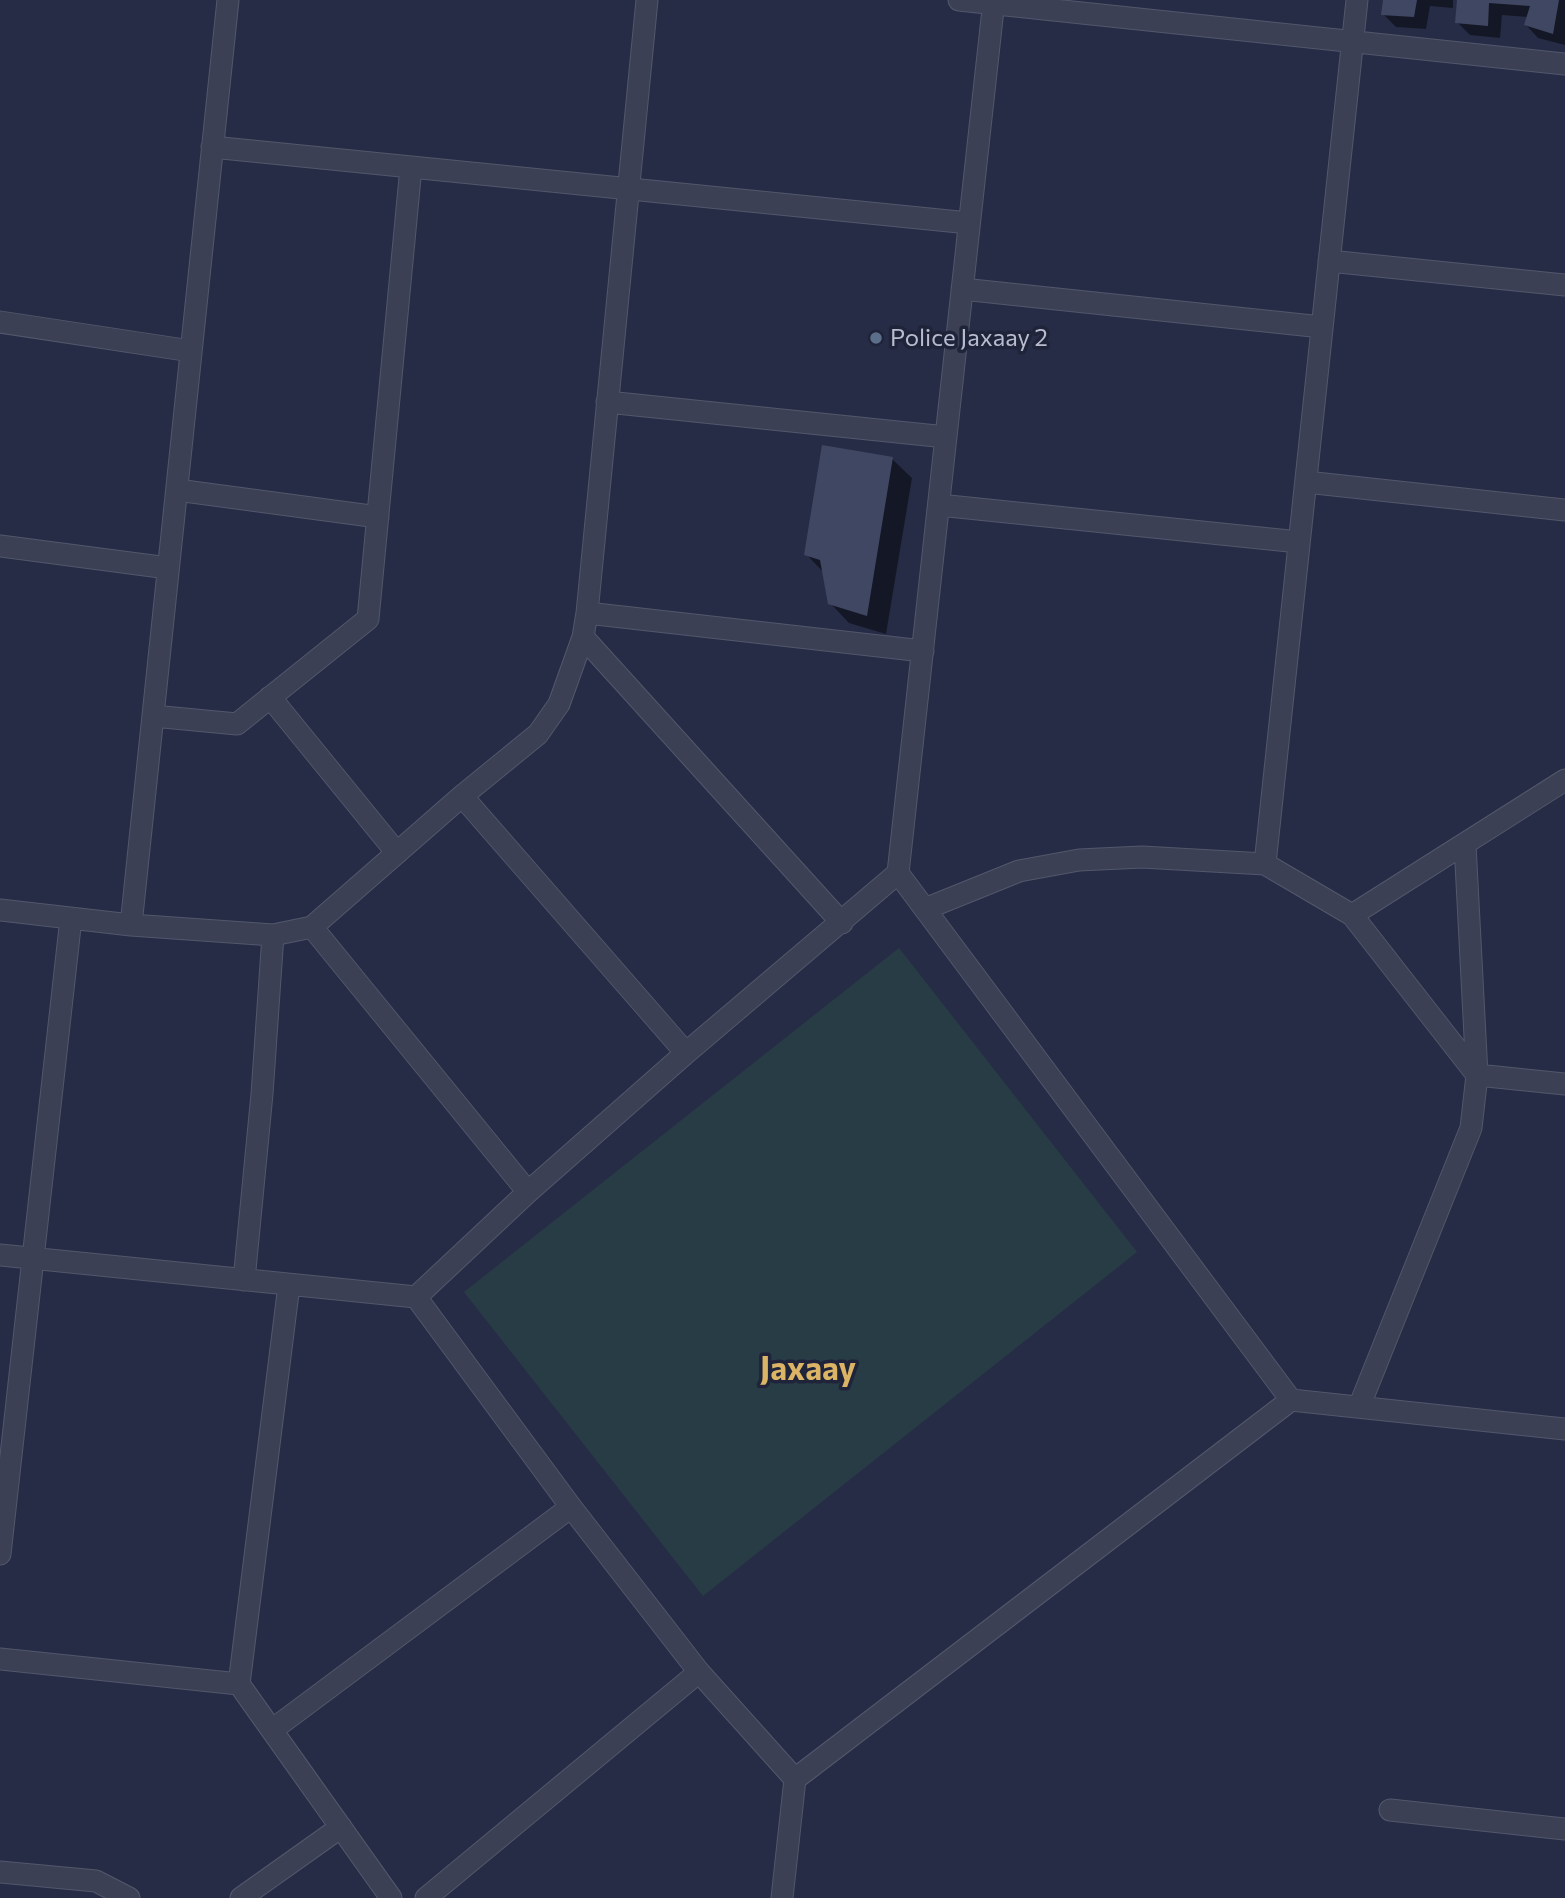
<!DOCTYPE html>
<style>
body{margin:0}
canvas{display:block;background:#262c45}
</style>
<canvas width="1565" height="1898"></canvas>
<script>
const c = document.querySelector('canvas').getContext('2d');
c.lineJoin = 'round';
function fillPath(path, color) { c.fillStyle = color; c.fill(path, 'evenodd'); }
const poly = rows => new Path2D(rows.map(r => 'M' + r).join(''));
function trace(path, color, width, dash) { c.strokeStyle = color; c.lineWidth = width; c.lineCap = dash ? 'butt' : 'round'; c.setLineDash(dash || []); c.stroke(path); }
function drawText(font, color, halo, rows, align = 'center') {
  c.font = font + ' Commissioner,sans-serif'; c.lineWidth = 7; c.setLineDash([]); c.textBaseline = 'middle'; c.strokeStyle = halo; c.fillStyle = color; for (const [text, x, y, turn = 0] of rows) {
    c.save(); c.translate(x, y); c.rotate((+turn || 0) * Math.PI / 180); c.textAlign = isNaN(turn) ? turn : align; if (halo) c.strokeText(text, 0, 0); c.fillText(text, 0, 0); c.restore();
  }
}
const green = poly([
 [899,948,1137,1252,703,1596,464,1292]
]);
const shadow = poly([
 [1385,0,1453,0,1453,8,1430,6,1426,29,1396,27,1383,14],
 [1459,0,1565,0,1565,45,1538,38,1526,25,1528,17,1502,15,1500,38,1470,35,1457,22],
 [892,459,912,478,886,634,849,623,830,603,824,573,806,554]
]);
const building = poly([
 [1383,0,1417,0,1414,17,1381,15],
 [1457,0,1559,0,1553,34,1524,25,1530,6,1489,3,1488,26,1455,23],
 [822,445,893,457,867,616,828,604,820,560,804,555]
]);
const street = poly([
 [959,0,1565,64],
 [212,147,969,223],
 [1329,261,1565,285],
 [962,289,1322,327],
 [0,322,191,351],
 [607,402,946,437],
 [1306,482,1565,510],
 [177,490,378,517],
 [939,505,1299,542],
 [0,546,168,568],
 [587,613,923,651],
 [583,637,842,923],
 [270,697,397,853],
 [153,716,237,724,368,619,411,167],
 [462,796,686,1053],
 [1265,864,1357,0],
 [925,909,1019,871,1079,860,1142,857,1265,864,1352,915,1477,1075,1565,1084],
 [0,910,131,925,273,935,312,927,462,796,538,734,559,704,583,637,587,613,647,0],
 [1352,915,1565,780],
 [131,925,228,0],
 [312,927,528,1192],
 [0,1255,416,1297,571,1507,699,1672,795,1779],
 [244,1280,262,1094,273,935],
 [289,1285,239,1684,391,1898],
 [416,1297,528,1192,686,1053,898,873,994,0],
 [1291,1400,1565,1429],
 [1359,1407,1471,1128,1477,1075,1465,844],
 [0,1554,71,918],
 [0,1659,239,1684],
 [272,1730,571,1507],
 [1390,1810,1565,1829],
 [0,1872,96,1881,129,1898],
 [241,1898,341,1827],
 [426,1898,699,1672],
 [782,1898,795,1779,1291,1400,898,873]
]);
const markers = [
 [876,338,7,"#5c6f8a"]
];
const poiNames = [
 ["Police Jaxaay 2",890,338]
];
const districtNames = [
 ["Jaxaay",808,1369]
];
fillPath(green, '#283c46');
fillPath(shadow, '#0007');
fillPath(building, '#404763');
trace(street, '#53576c', 23);
trace(street, '#3b4055', 21);
for (const [x, y, r, color] of markers) { const dot = new Path2D(); dot.arc(x, y, r, 0, 2 * Math.PI); c.fillStyle = color; c.fill(dot); trace(dot, '#1f243a', 2.5); }
drawText('24px', '#b9bcce', '#1f243a', poiNames, 'left');
drawText('bold 32px', '#dcb465', '#1f243a', districtNames);
</script>
